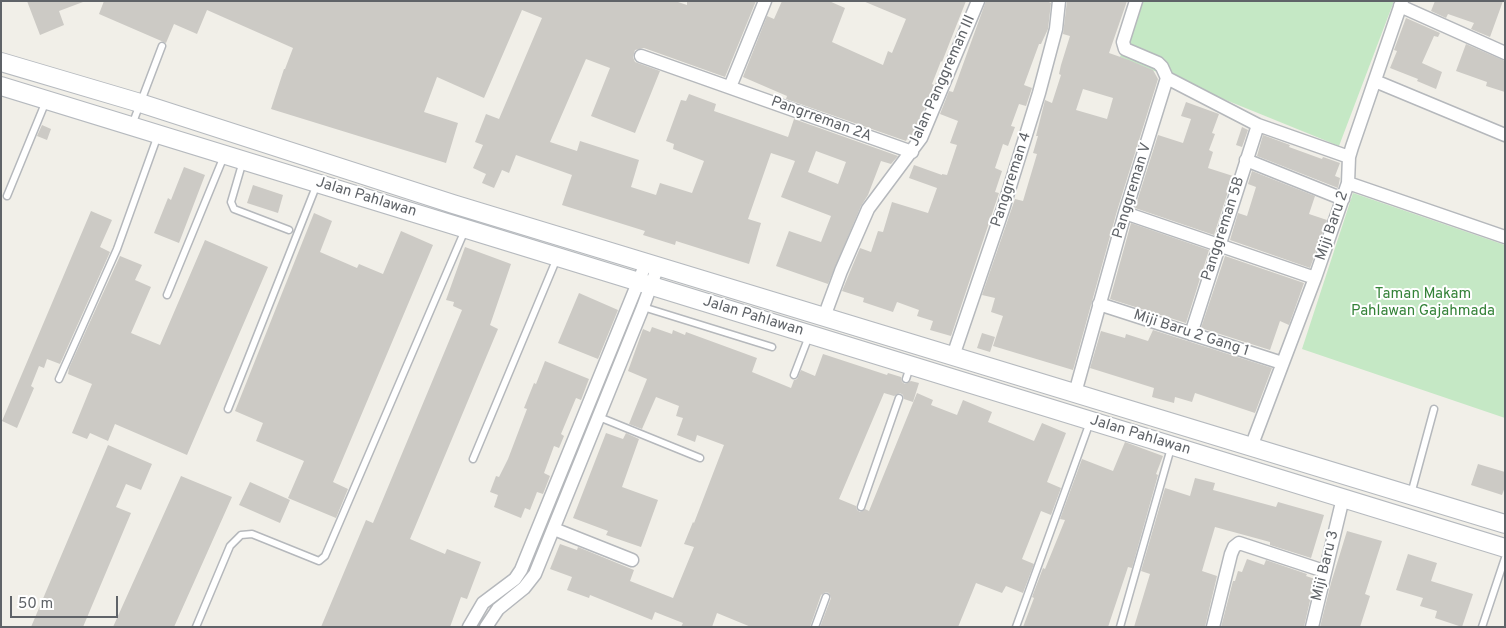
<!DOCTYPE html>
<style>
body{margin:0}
#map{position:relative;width:1506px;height:628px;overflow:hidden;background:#f1efe8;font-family:Overpass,sans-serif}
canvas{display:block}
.frame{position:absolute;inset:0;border:2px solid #5f6368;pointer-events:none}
.scale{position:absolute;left:10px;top:596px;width:108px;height:22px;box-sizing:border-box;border:2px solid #5f6368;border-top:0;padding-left:6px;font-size:15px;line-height:18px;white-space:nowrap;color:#5f6368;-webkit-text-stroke:4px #fff;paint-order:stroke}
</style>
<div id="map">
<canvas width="1506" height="628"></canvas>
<div class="frame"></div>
<div class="scale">50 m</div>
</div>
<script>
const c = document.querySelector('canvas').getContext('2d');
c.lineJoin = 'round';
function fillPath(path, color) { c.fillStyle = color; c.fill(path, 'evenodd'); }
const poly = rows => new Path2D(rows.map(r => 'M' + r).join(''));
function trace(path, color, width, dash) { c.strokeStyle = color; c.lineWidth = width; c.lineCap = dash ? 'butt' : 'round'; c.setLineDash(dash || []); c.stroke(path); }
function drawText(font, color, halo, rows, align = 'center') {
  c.font = font + ' Overpass,sans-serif'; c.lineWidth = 4; c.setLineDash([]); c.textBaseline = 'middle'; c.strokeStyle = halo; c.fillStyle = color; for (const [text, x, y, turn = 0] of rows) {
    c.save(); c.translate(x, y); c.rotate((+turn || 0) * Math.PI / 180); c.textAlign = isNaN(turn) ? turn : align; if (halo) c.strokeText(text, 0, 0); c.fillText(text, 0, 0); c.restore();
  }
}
const green = poly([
 [1143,1,1394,1,1339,146,1120,57],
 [1353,193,1505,245,1505,418,1302,349]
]);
const building = poly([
 [27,1,83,1,83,2,59,11,64,25,40,35],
 [104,1,675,1,687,5,687,1,756,1,725,77,644,48,635,50,633,57,635,62,660,71,635,133,591,116,610,68,586,59,550,142,577,151,580,141,639,160,631,187,656,195,660,183,692,193,704,161,673,149,674,144,666,141,681,100,686,101,689,94,716,104,714,111,788,137,794,119,898,156,891,164,881,161,868,195,861,206,828,284,776,266,789,231,821,242,831,216,781,197,795,161,771,153,748,219,761,223,749,264,676,241,675,245,643,235,645,231,562,205,572,175,516,155,509,173,502,170,494,188,482,183,486,174,473,168,483,145,475,142,486,114,499,119,542,18,522,10,484,98,437,77,424,112,458,123,446,163,271,109,284,69,285,69,293,48,207,10,197,34,174,24,166,43,99,14],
 [816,151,846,162,838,184,808,172],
 [782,1,829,1,845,8,832,42,883,65,888,51,892,53,906,19,863,1,966,1,942,62,941,61,932,84,934,85,914,134,909,140,907,139,906,141,786,99,787,96,743,77,767,16,774,19],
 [986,1,1047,1,1051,3,1048,29,1041,44,1039,44,1024,85,1032,88,1026,106,1019,104,1011,126,1015,127,1008,146,1003,144,995,168,1002,171,995,192,999,193,951,336,930,330,933,321,917,316,919,310,897,302,893,312,863,302,864,298,842,291,860,248,871,252,878,231,883,232,892,202,928,213,937,188,909,178,914,165,942,175,942,174,947,175,957,145,950,143,958,121,940,114,949,91,953,92],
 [1067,1,1127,1,1109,53,1129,60,1153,70,1158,79,1117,211,1073,370,993,346,1003,316,991,312,995,298,982,295,1015,199,1023,201,1037,154,1033,153,1038,136,1036,136,1045,100,1052,103,1061,75,1059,74,1061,65,1070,36,1063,34],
 [1083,89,1113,98,1107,119,1076,110],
 [1435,1,1503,1,1490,37,1471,29,1474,23,1448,14,1446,18,1431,11],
 [1406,18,1440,33,1438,37,1434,36,1422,63,1442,72,1436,89,1417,81,1418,79,1390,68,1397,51,1394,50],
 [1466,44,1505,61,1505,92,1486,86,1487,82,1456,71],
 [1186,102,1219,114,1212,133,1215,134,1209,150,1213,152,1208,168,1233,176,1214,235,1135,208,1158,135,1183,143,1191,119,1181,116],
 [42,125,51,129,47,140,37,136],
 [1242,127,1248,130,1242,147,1236,145],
 [1263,135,1290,145,1289,147,1322,159,1323,157,1340,163,1335,176,1340,178,1338,188,1257,156],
 [184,167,205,175,179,243,154,233,168,198,171,200],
 [1252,171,1315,196,1309,214,1327,220,1310,268,1230,240,1238,213,1247,216,1256,187,1248,184],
 [253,185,283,195,278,213,247,203],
 [91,211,112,220,100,247,110,252,60,364,47,359,44,368,39,366,31,386,34,388,17,428,2,421],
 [314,213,332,221,320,252,357,268,359,264,383,274,401,231,433,245,333,482,348,489,336,518,288,498,304,461,256,441,263,423,235,411],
 [1131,223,1209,250,1186,323,1110,299],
 [205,240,268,267,187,455,115,424,108,441,90,433,87,439,72,433,92,384,68,374,69,368,120,256,142,265,135,280,151,287,131,333,160,345],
 [465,247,511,264,490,325,498,329,410,539,445,554,447,549,481,562,467,599,461,597,450,627,321,627,366,520,373,523,462,310,453,306,454,302,446,300],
 [1225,256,1304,283,1289,325,1280,321,1270,350,1201,328],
 [579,293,618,310,598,359,558,343],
 [652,327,672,334,673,330,685,335,686,332,757,358,752,372,791,388,794,380,797,379,801,370,815,376,823,354,887,375,888,373,901,377,902,382,905,384,911,381,919,383,913,402,904,399,903,395,900,393,894,396,884,393,839,499,856,506,857,510,860,512,865,509,869,511,917,393,933,400,931,405,957,415,963,400,992,412,988,422,1034,441,1042,423,1066,433,1047,482,1061,488,1051,515,1041,511,1022,559,1034,564,1023,593,1006,586,1002,593,976,583,958,627,820,627,831,598,829,593,826,592,821,595,810,627,751,627,717,613,712,627,681,627,683,623,655,612,652,620,590,595,589,598,567,590,572,577,550,569,560,544,577,550,578,547,634,570,630,581,673,598,694,547,684,544,693,522,694,523,724,445,697,435,695,442,677,435,683,418,676,416,679,406,656,397,642,429,629,424,647,379,628,371,643,329,650,332],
 [1153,330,1272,368,1255,413,1195,393,1192,402,1175,397,1174,403,1152,397,1154,388,1090,368,1101,331,1125,338,1126,334,1148,341],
 [982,333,995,337,990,352,977,348],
 [545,361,589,379,581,400,576,398,561,434,564,436,559,448,554,446,544,473,550,476,543,494,537,492,530,510,525,508,521,518,494,507,498,495,490,492,496,476,499,477,508,459,527,409,524,408,534,383,536,384],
 [606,433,623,439,626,433,639,439,622,487,658,500,641,547,606,535,608,531,573,518],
 [1125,442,1163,456,1156,474,1158,475,1132,568,1128,567,1108,627,1023,627,1034,598,1032,597,1043,568,1045,569,1065,520,1060,519,1082,459,1113,471],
 [108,445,152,464,141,490,126,484,116,507,131,513,83,627,31,627],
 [1478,464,1505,472,1505,487,1502,495,1471,485],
 [181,476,232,497,174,627,113,627],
 [1195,478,1215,483,1213,490,1276,507,1278,502,1324,515,1311,558,1270,545,1270,542,1215,527,1202,571,1217,576,1205,627,1134,627,1150,574,1141,571,1165,488,1190,496],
 [250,482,290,500,280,523,239,505],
 [1347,531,1382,541,1365,594,1370,596,1360,627,1320,627,1331,583],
 [1408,554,1437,563,1431,581,1473,594,1462,627,1435,618,1437,611,1420,606,1423,598,1396,590],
 [1247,559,1264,565,1266,560,1307,574,1306,576,1315,579,1304,627,1221,627,1233,581,1235,581,1238,571,1242,572]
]);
const service = poly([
 [132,125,162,46],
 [243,161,231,202,234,209,289,230],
 [7,196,46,101],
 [167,295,224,156],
 [643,307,772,347],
 [794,375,809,336],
 [59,379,117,249,158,135],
 [906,379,910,367],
 [228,409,317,184],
 [599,417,700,458],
 [473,459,557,258],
 [1411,494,1434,409],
 [861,507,899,398],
 [196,627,230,546,241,535,252,534,319,561,325,556,465,230],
 [815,627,826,597],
 [1016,627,1090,422],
 [1120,627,1171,448],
 [1482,627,1505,558]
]);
const minor = poly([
 [1136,1,1123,42,1125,49,1158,63,1162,67,1167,78,1258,125,1349,157],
 [1400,6,1505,53],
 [641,56,912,152],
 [1375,81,1505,135],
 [730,87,765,1],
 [1246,160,1343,199],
 [1348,183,1505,237],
 [1125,213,1315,278],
 [1099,304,1282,363],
 [824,317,841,271,868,209,921,138,978,1],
 [1191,334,1258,125],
 [953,356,1003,209,1039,93,1056,29,1059,1],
 [1075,393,1125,213,1167,78],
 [1251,447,1315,278,1348,183,1349,157,1352,147,1402,1],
 [554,529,632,560],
 [469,627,483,603,515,579,521,570,646,263],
 [486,627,498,609,524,588,535,574,643,307,658,266],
 [1213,627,1231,554,1234,547,1239,543,1324,571],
 [1312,627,1343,498]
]);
const secondary = poly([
 [1,62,140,103,453,204,1505,524],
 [1,86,1505,548]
]);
const streetNames = [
 ["Jalan Panggreman III",943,81,-66],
 ["Pangrreman 2A",821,120,20],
 ["Panggreman 4",1012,180,-72],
 ["Panggreman V",1133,191,-73],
 ["Jalan Pahlawan",366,198,17],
 ["Miji Baru 2",1333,226,-71],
 ["Panggreman 5B",1224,229,-72],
 ["Jalan Pahlawan",753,317,17],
 ["Miji Baru 2 Gang 1",1191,334,18],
 ["Jalan Pahlawan",1140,436,17],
 ["Miji Baru 3",1326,566,-76]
];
const parkNames = [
 ["Taman Makam",1423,295],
 ["Pahlawan Gajahmada",1423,312]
];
fillPath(green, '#c5e8c5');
fillPath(building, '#cccac5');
trace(service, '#b5b8bc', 9);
trace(minor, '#b5b8bc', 15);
trace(secondary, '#b6babf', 20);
trace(service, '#fff', 6);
trace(minor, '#fff', 12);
trace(secondary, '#fff', 18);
drawText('15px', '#5f6368', '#fff', streetNames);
drawText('15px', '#348238', '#fff', parkNames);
</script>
